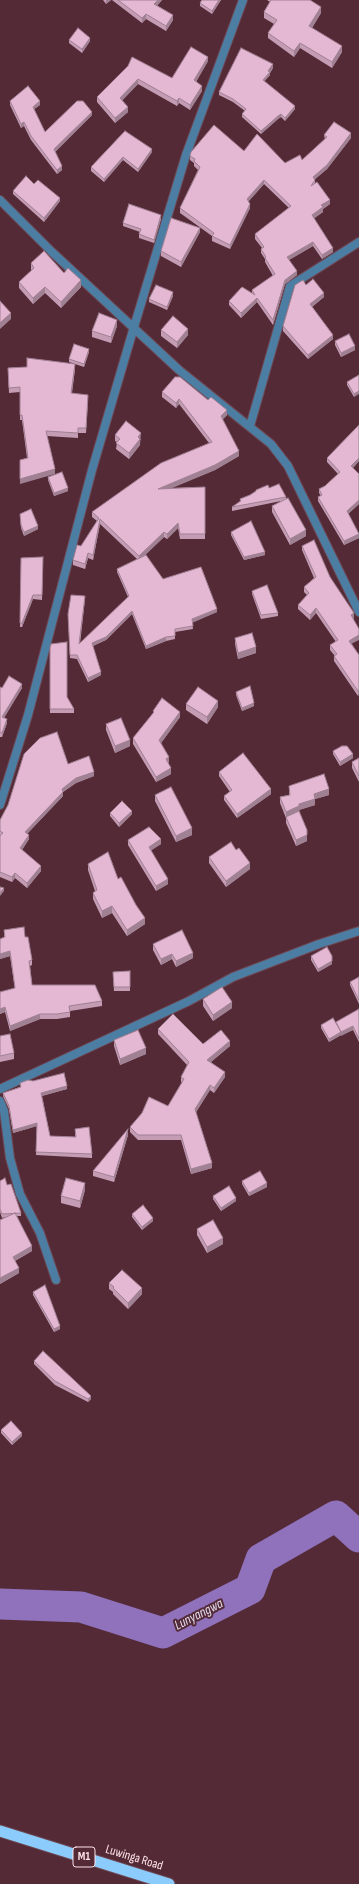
<!DOCTYPE html>
<style>
body{margin:0}
canvas{display:block;background:#532a36}
</style>
<canvas width="359" height="1884"></canvas>
<script>
const c = document.querySelector('canvas').getContext('2d');
c.lineJoin = 'round';
const poly = rows => new Path2D(rows.map(r => 'M' + r).join(''));
function trace(path, color, width, dash) { c.strokeStyle = color; c.lineWidth = width; c.lineCap = dash ? 'butt' : 'round'; c.setLineDash(dash || []); c.stroke(path); }
function fillPath(path, color) { c.fillStyle = color; c.fill(path, 'evenodd'); }
function drawText(font, color, halo, rows, align = 'center') {
  c.font = font + ' "Sofia Sans Condensed",sans-serif'; c.lineWidth = 4; c.setLineDash([]); c.textBaseline = 'middle'; c.strokeStyle = halo; c.fillStyle = color; for (const [text, x, y, turn = 0] of rows) {
    c.save(); c.translate(x, y); c.rotate((+turn || 0) * Math.PI / 180); c.textAlign = isNaN(turn) ? turn : align; if (halo) c.strokeText(text, 0, 0); c.fillText(text, 0, 0); c.restore();
  }
}
const river = poly([
 [0,1604,81,1607,163,1633,250,1589,261,1559,336,1516,359,1537]
]);
const minor = poly([
 [0,200,52,252,179,370,271,444,288,466,359,612],
 [250,426,290,286,359,242],
 [0,805,28,715,92,470,134,327,186,155,243,0],
 [0,1089,189,1001,233,977,319,944,359,931],
 [0,1101,4,1111,10,1158,20,1194,40,1233,56,1280]
]);
const trunk = poly([
 [0,1831,169,1884]
]);
const wall = poly([
 [103,0,111,0,106,4],
 [112,0,162,0,157,6,173,20,166,31,146,19,142,23],
 [202,0,221,0,212,14,200,6,200,3],
 [267,0,310,0,321,13,312,28,342,52,332,68,300,48,294,57,268,38,268,33,274,24,264,18,264,12,270,2],
 [69,40,90,41,82,53,69,43],
 [208,61,196,82,202,91,190,110,179,103,177,106,138,84,122,100,128,112,115,123,97,102,97,97,128,66,172,78],
 [273,68,270,73,270,75,264,81,295,109,285,121,281,117,278,119,261,134,242,117,242,114,245,111,233,102,219,95,219,92],
 [10,101,40,105,34,109,45,132,92,115,55,152,62,170,57,174,31,140,24,126,21,128,10,105],
 [125,131,152,152,138,172,123,160,104,182,91,171,91,167],
 [324,135,351,138,327,169,315,179,315,183,330,204,323,209,323,212,314,218,333,252,322,259,313,246,289,260,297,275,285,284,273,325,257,302,241,318,229,305,229,301,252,293,252,290,273,276,265,262,265,259,261,253,261,249,262,248,255,239,255,234,289,208,264,184,248,202,250,208,230,249,212,241,212,236,180,213,180,208,198,170,194,166,194,163,190,160,190,156,244,151,285,163,302,160,325,140],
 [13,191,60,201,44,222,13,194],
 [161,219,154,243,139,238,139,234,140,232,123,226,123,223],
 [200,232,181,267,161,256,161,251],
 [31,263,64,273,81,287,61,308,45,293,33,304,19,288,19,282,32,270,31,270],
 [306,285,324,297,312,307,333,339,308,359,283,331,283,326],
 [173,296,167,310,149,302,149,299],
 [117,326,111,343,92,337,92,331],
 [161,330,188,335,177,348,161,336],
 [335,341,355,350,341,357,335,345],
 [89,352,84,367,75,364,75,369,72,393,88,400,86,433,78,433,78,438,47,436,20,484,20,460,27,458,22,420,20,420,20,392,9,393,8,368,75,364,69,362,69,359],
 [359,375,354,397,347,385,347,382],
 [162,392,227,415,222,420,239,456,215,470,171,488,205,487,205,539,180,539,178,528,167,539,164,537,145,555,163,579,217,612,192,622,193,629,175,632,175,639,166,641,146,649,132,614,106,640,93,646,101,675,88,682,77,659,70,658,68,614,85,599,80,644,128,597,117,572,117,569,137,559,100,524,93,560,88,558,85,569,73,565,73,560,81,546,97,521,92,517,92,512,209,443,179,404,176,408,162,397],
 [359,425,359,461,353,468,359,474,359,504,348,514,359,538,344,545,318,501,318,497,321,496,319,493,319,489,325,486,338,474,327,462,327,458],
 [115,435,141,439,140,440,140,445,129,459,116,449,117,442,115,441],
 [48,477,68,491,54,496,48,480],
 [269,488,286,497,286,499,306,536,290,545,272,512,272,506,281,501,232,511,232,507,240,501,240,499,250,495,256,492,256,490],
 [20,514,38,529,24,536,21,528],
 [231,532,265,555,244,560,231,535],
 [302,546,330,577,354,618,353,619,352,644,359,655,358,696,334,661,334,656,335,656,330,650,330,645,336,642,316,613,310,620,298,609,298,605,307,595,304,592,304,587,314,578,302,550],
 [43,557,42,600,33,599,22,627,20,627,21,558],
 [252,591,278,613,278,616,261,619,252,594],
 [235,638,256,653,238,659,235,644],
 [50,648,67,697,74,709,74,713,50,713],
 [0,687,2,688,22,688,4,718,7,723,2,737,0,737],
 [236,692,254,706,242,711,236,695],
 [186,704,218,707,207,724,186,710],
 [153,711,180,717,161,743,169,762,168,763,171,774,156,782,133,744,133,738,153,714],
 [106,724,130,746,115,753,106,730],
 [333,751,353,758,340,766,333,754],
 [359,758,359,782,352,768,352,762],
 [68,764,94,776,76,783,63,792,63,796,27,834,29,839,22,850,41,871,27,888,15,878,12,882,0,877,0,820],
 [219,772,271,794,237,818,224,800,224,796,230,792,219,776],
 [289,786,329,795,315,799,315,805,299,810,307,841,296,846,286,823,286,818,280,803,280,797,289,795],
 [155,795,192,835,176,842,155,801],
 [110,813,132,814,119,827,110,816],
 [128,840,161,844,151,850,168,884,156,891,128,845],
 [209,857,250,869,226,887,209,863],
 [88,864,118,879,145,924,127,936,112,913,102,918,93,899,93,893,95,891,88,870],
 [4,930,25,937,32,960,32,965,30,966,32,985,102,1001,102,1006,70,1011,70,1017,57,1019,40,1019,10,1031,5,1012,0,1014,0,992,15,989,10,956,0,959,0,939,4,937],
 [153,944,193,958,176,967,172,959,161,965,153,950],
 [311,956,332,964,318,972,311,960],
 [130,971,130,991,114,991,113,972],
 [359,977,359,1004,350,985,350,982],
 [203,999,232,1008,213,1021,203,1006],
 [359,1009,359,1042,353,1030,341,1035,329,1042,321,1028,321,1025,336,1022],
 [158,1029,203,1044,230,1046,211,1062,225,1077,214,1093,210,1090,196,1112,212,1168,191,1174,181,1140,138,1140,130,1132,130,1127,168,1106,182,1082,181,1082,181,1077,187,1065,158,1034],
 [0,1036,14,1053,14,1059,0,1062],
 [114,1040,146,1054,120,1065,114,1046],
 [20,1083,67,1089,42,1096,50,1136,75,1137,75,1129,92,1154,92,1158,36,1155,37,1126,13,1133,9,1109,3,1096,3,1093,20,1087],
 [128,1135,114,1182,93,1176,93,1171],
 [0,1181,7,1185,21,1213,21,1216,17,1216,32,1251,15,1261,19,1273,0,1284,0,1220,5,1217,2,1218,0,1212],
 [242,1181,267,1187,249,1196,242,1184],
 [85,1190,80,1208,61,1203,61,1196],
 [213,1196,236,1201,221,1211,213,1199],
 [132,1214,153,1221,142,1230,132,1217],
 [197,1229,223,1244,207,1253,197,1235],
 [109,1283,142,1294,128,1309,113,1294,113,1292,109,1289],
 [33,1292,60,1329,54,1332,33,1295],
 [34,1361,91,1399,88,1402,55,1385,34,1364],
 [1,1430,22,1436,12,1445,1,1433]
]);
const shadedWall = poly([
 [106,0,111,0,106,4],
 [158,0,162,0,154,9,154,4],
 [219,0,221,0,212,14,212,11],
 [321,7,321,13,309,32,309,26],
 [146,14,146,19,142,23,142,18],
 [173,15,173,20,166,31,166,26],
 [90,38,90,41,82,53,82,49],
 [300,43,300,48,294,57,294,51],
 [342,46,342,52,332,68,332,62],
 [208,57,208,61,194,85,194,80],
 [273,64,273,68,270,73,270,75,263,83,263,80],
 [138,79,138,84,120,103,120,98],
 [202,86,202,91,190,110,190,105],
 [179,98,179,103,177,106,177,101],
 [40,101,40,105,33,110,33,107],
 [295,106,295,109,285,121,285,118],
 [128,107,128,112,115,123,115,118],
 [92,112,92,115,54,153,54,149],
 [281,114,281,117,278,119,261,134,261,131,278,116],
 [24,122,24,126,21,128,21,124],
 [351,133,351,138,327,169,313,181,313,177],
 [152,149,152,152,138,172,138,169],
 [123,157,123,160,104,182,104,179],
 [62,166,62,170,57,174,57,170],
 [264,180,264,184,247,203,247,199],
 [60,198,60,201,44,222,44,218],
 [330,200,330,204,323,209,323,212,312,220,312,215,321,205],
 [250,204,250,208,230,249,230,245],
 [161,215,161,219,154,243,154,240],
 [200,228,200,232,181,267,181,262],
 [313,242,313,246,287,261,287,257],
 [333,248,333,252,322,259,322,255],
 [297,271,297,275,285,284,273,325,273,320,285,280],
 [81,280,81,287,61,308,61,302],
 [45,287,45,293,33,304,33,298],
 [173,292,173,296,167,310,167,307],
 [324,293,324,297,310,308,310,304],
 [257,298,257,302,241,318,241,313],
 [11,313,11,319,0,329,0,323],
 [117,320,117,326,111,343,111,337],
 [188,329,188,335,177,348,177,342],
 [333,335,333,339,308,359,308,355],
 [355,346,355,350,341,357,341,353],
 [89,349,89,352,84,367,84,364],
 [75,364,75,369,71,398,71,393],
 [359,391,359,394,354,397,354,394],
 [179,399,179,404,176,408,176,403],
 [227,410,227,415,221,421,221,416],
 [141,433,140,445,129,459,129,453,138,437],
 [239,451,239,456,215,470,158,494,158,489],
 [359,458,359,461,351,470,351,466],
 [55,469,55,474,20,484,20,479],
 [68,488,68,491,54,496,54,493],
 [359,500,359,504,347,515,347,511],
 [100,519,100,524,93,560,93,555],
 [178,523,178,528,167,539,167,534],
 [38,526,38,529,24,536,24,532],
 [306,530,306,536,290,545,290,539],
 [164,532,164,537,139,561,139,556],
 [359,534,359,538,344,545,344,541],
 [265,552,265,555,244,560,244,557],
 [88,553,88,558,85,569,85,564],
 [33,595,33,599,22,627,22,623],
 [316,608,316,613,310,620,310,615],
 [217,609,217,612,192,623,192,619],
 [132,611,132,614,106,640,92,646,92,643],
 [354,613,354,618,351,620,351,615],
 [359,635,359,640,349,645,349,641],
 [166,637,166,641,146,649,146,646],
 [256,647,256,653,238,659,238,653],
 [101,672,101,675,88,682,88,678],
 [22,684,22,688,2,721,2,717],
 [359,690,359,695,358,696,358,691],
 [218,701,218,707,207,724,207,717],
 [254,703,254,706,242,711,242,708],
 [180,712,180,717,159,746,159,740],
 [7,719,7,723,2,737,2,733],
 [130,740,130,746,115,753,115,746],
 [353,754,353,758,340,766,340,762],
 [169,757,169,762,166,765,166,759],
 [171,768,171,774,156,782,156,777],
 [94,772,94,776,76,783,63,792,63,796,25,836,25,832,62,789,76,778],
 [271,789,271,794,237,818,237,814],
 [329,789,329,795,315,799,315,805,299,810,299,812,286,818,286,812,299,804,314,794],
 [132,811,132,814,119,827,119,823],
 [192,828,192,835,176,842,176,836],
 [29,835,29,839,20,853,20,848],
 [307,835,307,841,296,846,296,840],
 [161,839,161,844,149,852,149,847],
 [250,863,250,869,226,887,226,881],
 [41,866,41,871,27,888,27,883],
 [15,873,15,878,12,882,12,877],
 [168,879,168,884,156,891,156,886],
 [4,888,4,891,0,896,0,893],
 [112,906,112,913,102,918,102,911],
 [145,918,145,924,127,936,127,930],
 [10,951,10,956,0,959,0,954],
 [193,953,193,958,176,967,176,961],
 [172,954,172,959,161,965,161,959],
 [332,961,332,964,318,972,318,969],
 [232,1002,232,1008,213,1021,213,1015],
 [5,1007,5,1012,0,1014,0,1009],
 [40,1014,40,1019,10,1031,10,1026],
 [353,1026,353,1030,341,1036,341,1032],
 [341,1032,341,1035,329,1042,329,1039],
 [230,1041,230,1046,207,1065,207,1060],
 [146,1048,146,1054,120,1065,120,1059],
 [225,1072,225,1077,214,1093,214,1088],
 [210,1085,210,1090,195,1114,195,1109],
 [67,1086,67,1089,41,1096,41,1093],
 [37,1123,37,1126,13,1133,13,1130],
 [128,1129,128,1135,114,1182,114,1177],
 [212,1163,212,1168,191,1174,191,1169],
 [85,1183,85,1190,80,1208,80,1201],
 [267,1183,267,1187,249,1196,249,1193],
 [236,1198,236,1201,221,1211,221,1208],
 [153,1218,153,1221,142,1230,142,1227],
 [223,1238,223,1244,207,1253,207,1247],
 [32,1246,32,1251,13,1262,13,1257],
 [19,1268,19,1273,0,1284,0,1278],
 [142,1288,142,1294,128,1309,128,1303],
 [60,1326,60,1329,54,1332,54,1329],
 [91,1396,91,1399,88,1402,88,1399],
 [22,1433,22,1436,12,1445,12,1442]
]);
const building = poly([
 [118,0,158,0,154,4,173,15,166,26,146,14,142,18,118,0],
 [202,0,219,0,212,11,200,3,202,0],
 [271,0,310,0,321,7,309,26,342,46,332,62,300,43,294,51,268,33,277,20,264,12,271,0],
 [78,28,90,38,82,49,69,40,78,28],
 [191,47,208,57,194,80,202,86,190,105,179,98,177,101,138,79,120,98,128,107,115,118,97,97,128,66,132,57,172,78,191,47],
 [241,48,273,64,268,71,270,72,263,80,295,106,285,118,281,114,278,116,261,131,242,114,246,109,233,99,219,92,241,48],
 [28,86,40,101,33,107,45,132,77,101,83,101,92,112,54,149,62,166,57,170,31,136,24,122,21,124,10,101,28,86],
 [334,122,351,133,327,165,313,177,315,180,311,186,317,182,330,200,321,205,323,207,312,215,333,248,322,255,313,242,287,257,297,271,285,280,273,320,257,298,241,313,229,301,242,287,255,295,252,290,275,274,265,258,266,257,261,249,264,247,255,234,291,206,264,180,247,199,250,204,230,245,212,236,214,233,180,208,200,167,194,161,195,159,190,156,191,152,214,125,244,151,257,134,285,163,300,155,302,160,327,137,324,135,334,122],
 [125,131,152,149,138,169,123,157,104,179,91,167,125,131],
 [26,176,34,184,38,180,60,198,44,218,13,191,26,176],
 [129,204,161,215,154,240,139,234,141,229,123,223,129,204],
 [171,218,200,228,181,262,161,251,171,218],
 [44,251,64,273,68,268,81,280,61,302,45,287,33,298,19,282,34,268,31,263,44,251],
 [313,279,324,293,310,304,333,335,308,355,283,326,295,285,303,280,306,285,313,279],
 [156,285,173,292,167,307,149,299,156,285],
 [0,301,11,313,0,323,0,301],
 [99,313,117,320,111,337,92,331,99,313],
 [173,316,188,329,177,342,161,330,173,316],
 [349,334,355,346,341,353,335,341,349,334],
 [74,344,89,349,84,364,69,359,74,344],
 [27,358,75,364,71,393,88,395,86,428,78,428,78,433,46,431,55,469,20,479,20,460,28,458,22,415,20,415,20,387,9,388,8,368,27,367,27,358],
 [359,375,359,391,354,394,347,382,359,375],
 [175,377,180,377,208,400,211,397,227,410,221,416,239,451,215,465,158,489,205,487,205,534,180,534,178,523,167,534,164,532,139,556,100,519,93,555,88,553,85,564,73,560,77,545,81,546,99,518,92,512,161,463,212,442,179,399,176,403,162,392,175,377],
 [126,421,141,433,138,437,140,439,129,453,116,443,120,439,115,435,126,421],
 [359,425,359,458,351,466,359,474,359,500,347,511,359,534,344,541,318,497,322,495,319,489,325,486,340,472,327,458,359,425],
 [62,472,68,488,54,493,48,477,62,472],
 [279,484,286,497,232,507,241,501,240,499,250,495,256,491,256,490,268,485,269,488,279,484],
 [288,498,306,530,290,539,272,506,288,498],
 [31,509,38,526,24,532,21,525,20,514,31,509],
 [251,521,265,552,244,557,231,532,251,521],
 [314,540,330,577,354,613,351,615,359,629,359,635,349,641,359,655,359,690,358,691,334,656,337,654,330,645,338,640,316,608,310,615,298,605,309,593,304,587,316,577,302,546,314,540],
 [146,555,163,579,201,567,217,609,192,619,193,626,175,629,175,636,166,637,146,646,132,611,106,637,92,643,101,672,88,678,77,655,70,655,68,614,71,595,85,596,79,644,129,596,117,569,146,555],
 [43,557,42,595,33,595,22,623,20,623,21,558,43,557],
 [267,585,278,613,261,615,252,591,267,585],
 [252,633,256,647,238,653,235,638,252,633],
 [67,642,67,697,74,709,50,709,50,648,51,644,67,642],
 [9,676,22,684,2,717,7,719,2,733,0,732,0,687,2,688,9,676],
 [250,686,254,703,242,708,236,692,250,686],
 [198,687,218,701,207,717,186,704,198,687],
 [162,698,180,712,159,740,169,757,166,759,171,768,156,777,133,738,154,712,153,711,162,698],
 [121,718,130,740,115,746,106,724,121,718],
 [57,732,68,764,89,756,94,772,76,778,62,789,63,792,25,832,29,835,20,848,41,866,27,883,15,873,12,877,0,872,0,836,3,833,0,831,0,820,8,805,24,754,40,738,57,732],
 [342,746,347,746,353,754,340,762,333,751,342,746],
 [243,753,271,789,237,814,224,796,232,790,219,772,243,753],
 [359,758,359,776,352,762,359,758],
 [324,774,329,789,314,794,315,799,299,804,299,806,286,812,280,797,290,795,289,786,324,774],
 [171,787,192,828,176,836,155,795,171,787],
 [122,801,132,811,119,823,110,813,122,801],
 [299,811,307,830,307,835,296,840,286,817,299,811],
 [149,827,161,839,149,847,168,879,156,886,128,840,149,827],
 [231,842,236,850,239,848,250,863,226,881,209,857,231,842],
 [108,852,118,879,121,877,136,905,145,918,127,930,112,906,102,911,93,893,97,890,88,864,108,852],
 [0,887,4,888,0,893,0,887],
 [24,927,25,937,28,937,32,960,29,961,32,985,95,985,102,1001,69,1006,70,1012,57,1014,40,1014,10,1026,5,1007,0,1009,0,992,15,988,10,951,0,954,0,939,5,937,4,930,24,927],
 [182,930,193,953,176,961,172,954,161,959,153,944,182,930],
 [327,947,332,956,332,961,318,969,311,956,327,947],
 [130,971,130,987,114,987,113,972,130,971],
 [359,977,359,1000,350,982,359,977],
 [222,987,232,1002,213,1015,203,999,222,987],
 [359,1009,359,1039,353,1026,341,1032,336,1022,359,1009],
 [173,1014,203,1044,221,1030,230,1041,207,1060,225,1072,214,1088,210,1085,195,1109,212,1163,191,1169,181,1135,138,1135,130,1127,142,1113,149,1097,168,1106,184,1079,181,1077,189,1062,158,1029,173,1014],
 [333,1018,341,1032,329,1039,321,1025,333,1018],
 [138,1030,146,1048,120,1059,114,1040,138,1030],
 [10,1034,14,1053,0,1056,0,1036,10,1034],
 [64,1073,67,1086,41,1093,50,1136,76,1137,75,1129,89,1127,92,1154,36,1152,37,1123,13,1130,9,1106,3,1093,21,1087,20,1083,28,1080,33,1081,64,1073],
 [128,1129,114,1177,93,1171,128,1129],
 [260,1171,267,1183,249,1193,242,1181,260,1171],
 [5,1178,7,1185,11,1184,21,1213,2,1214,0,1209,0,1181,5,1178],
 [66,1178,85,1183,80,1201,61,1196,66,1178],
 [229,1186,236,1198,221,1208,213,1196,229,1186],
 [143,1205,153,1218,142,1227,132,1214,143,1205],
 [15,1213,32,1246,13,1257,19,1268,0,1278,0,1220,15,1213],
 [213,1220,223,1238,207,1247,197,1229,213,1220],
 [122,1270,142,1288,128,1303,113,1288,114,1287,109,1283,122,1270],
 [45,1285,60,1326,54,1329,33,1292,45,1285],
 [43,1351,91,1396,88,1399,55,1381,34,1361,43,1351],
 [11,1421,22,1433,12,1442,1,1430,11,1421]
]);
const shields = [
 [84,1857,22]
];
const shieldNames = [
 ["M1",84,1857]
];
const streetNames = [
 ["Luwinga Road",134,1858,17]
];
const waterNames = [
 ["Lunyangwa",199,1615,-27]
];
trace(river, '#9071bc', 31);
trace(minor, '#6e4753', 10);
trace(trunk, '#6e4753', 13);
trace(minor, '#4c7ea4', 8);
trace(trunk, '#8bccfc', 11);
fillPath(wall, '#c49db5');
fillPath(shadedWall, '#a08093');
fillPath(building, '#e4b7d2');
trace(building, '#a08093', 1);
for (const [x, y, w] of shields) { const box = new Path2D(); box.roundRect(x - w / 2, y - 10, w, 20, 3); c.fillStyle = '#532a36'; c.fill(box); trace(box, '#fee2e9', 1); }
drawText('bold 12px', '#fee2e9', null, shieldNames);
drawText('13px', '#fee2e9', '#532a36', streetNames);
drawText('italic 14px', '#e3dcf0', '#532a36', waterNames);
</script>
